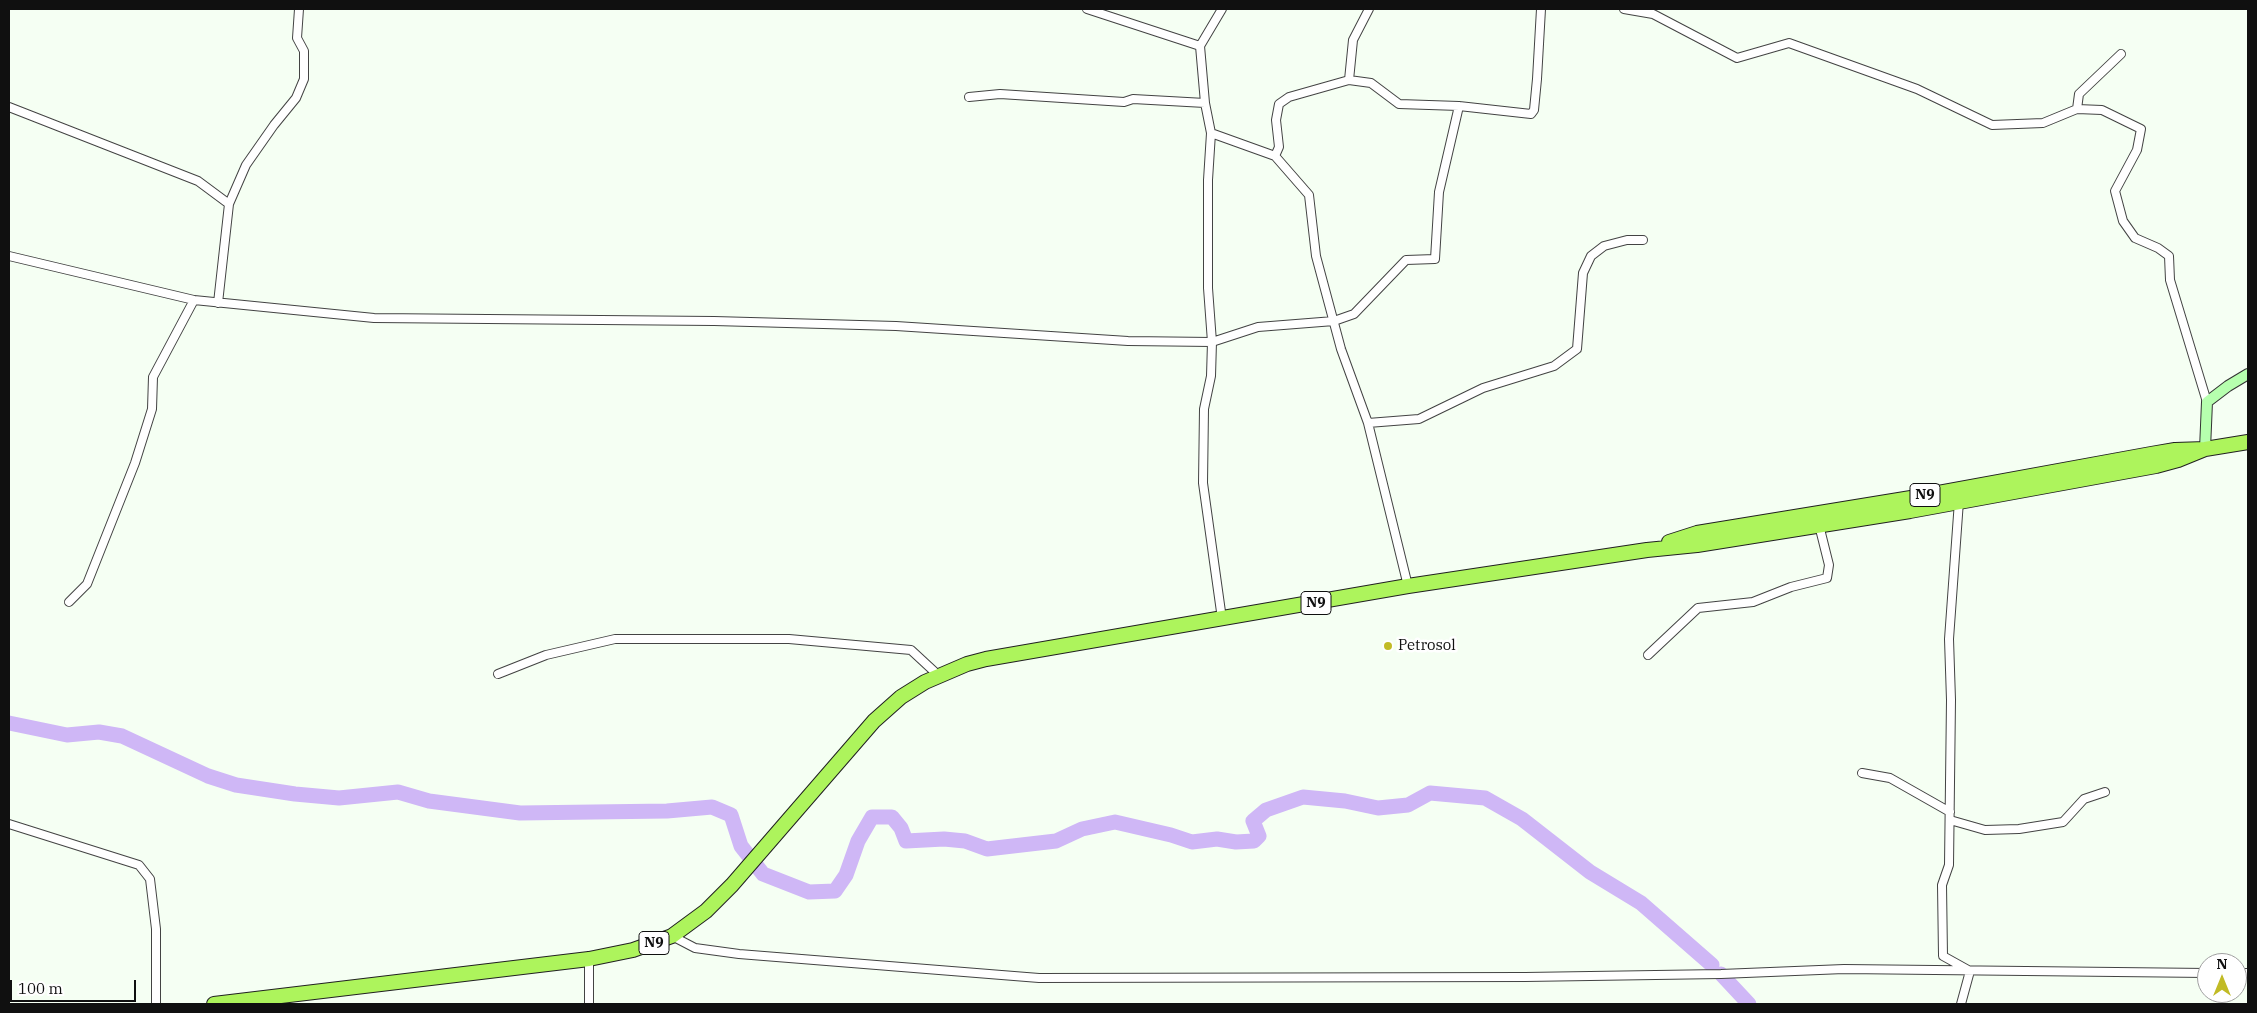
<!DOCTYPE html>
<style>
body{margin:0}
#map{position:relative;width:2257px;height:1013px;overflow:hidden;background:#f5fff3;font-family:"IBM Plex Serif",serif}
canvas{display:block}
.frame{position:absolute;inset:0;border:10px solid #101010;pointer-events:none}
.north{position:absolute;left:2197px;top:953px;width:50px;height:50px;box-sizing:border-box;background:#fff;border:1px solid #9f9f9f;border-radius:50%;rotate:0deg;font-size:14px;font-weight:700;line-height:20px;text-align:center;color:#101010}
.north::after{content:'';display:block;margin:auto;width:18px;height:22px;background:#c1bb26;clip-path:polygon(50% 0,100% 100%,50% 72%,0 100%)}
.scale{position:absolute;left:10px;top:980px;width:126px;height:22px;box-sizing:border-box;border:2px solid #101010;border-top:0;padding-left:6px;font-size:15px;line-height:18px;white-space:nowrap;color:#101010;-webkit-text-stroke:4px #fff;paint-order:stroke}
</style>
<div id="map">
<canvas width="2257" height="1013"></canvas>
<div class="frame"></div>
<div class="north">N</div>
<div class="scale">100 m</div>
</div>
<script>
const c = document.querySelector('canvas').getContext('2d');
c.lineJoin = 'round';
const poly = rows => new Path2D(rows.map(r => 'M' + r).join(''));
function trace(path, color, width, dash) { c.strokeStyle = color; c.lineWidth = width; c.lineCap = dash ? 'butt' : 'round'; c.setLineDash(dash || []); c.stroke(path); }
function drawText(font, color, halo, rows, align = 'center') {
  c.font = font + ' "IBM Plex Serif",serif'; c.lineWidth = 5; c.setLineDash([]); c.textBaseline = 'middle'; c.strokeStyle = halo; c.fillStyle = color; for (const [text, x, y, turn = 0] of rows) {
    c.save(); c.translate(x, y); c.rotate((+turn || 0) * Math.PI / 180); c.textAlign = isNaN(turn) ? turn : align; if (halo) c.strokeText(text, 0, 0); c.fillText(text, 0, 0); c.restore();
  }
}
const river = poly([
 [9,723,67,735,99,732,122,736,208,776,236,785,295,794,339,798,398,792,429,801,520,813,667,811,712,807,731,815,741,846,763,874,809,892,835,891,846,875,858,841,872,817,892,817,901,828,906,841,944,839,965,841,987,849,1056,841,1082,829,1115,822,1171,835,1192,842,1217,839,1236,842,1254,841,1259,836,1253,821,1266,810,1303,797,1345,801,1378,808,1408,805,1430,793,1485,798,1522,819,1590,872,1641,903,1712,965],
 [1721,974,1749,1004]
]);
const street = poly([
 [1087,9,1200,46],
 [1222,9,1200,46,1205,103,1211,133,1275,156,1309,195,1316,256,1341,349,1368,423,1408,586],
 [1624,9,1653,14,1737,58,1789,43,1917,89,1992,125,2043,123,2077,109,2102,110,2141,129,2137,150,2115,191,2123,221,2135,238,2158,248,2169,256,2170,280,2207,402],
 [1349,80,1353,40,1369,9],
 [969,97,1000,94,1124,102,1133,99,1205,103],
 [9,107,198,181,229,204],
 [2077,109,2079,94,2121,54],
 [1211,133,1208,180,1208,288,1212,342,1211,376,1204,409,1203,483,1222,619],
 [1275,156,1279,147,1276,120,1279,104,1289,97,1349,80,1371,83,1399,104,1459,106,1531,114,1534,110,1537,79,1541,9],
 [9,256,194,300,374,318,714,321,896,326,1128,341,1212,342,1258,327,1334,321,1354,314,1406,260,1435,259,1439,192,1459,106],
 [218,303,229,204,246,165,274,125,296,98,304,79,304,51,297,38,299,9],
 [1368,423,1419,419,1483,388,1554,366,1577,349,1583,273,1591,256,1604,246,1627,240,1643,240],
 [1959,501,1949,639,1951,700,1949,865,1942,885,1943,956,1970,971,1961,1004],
 [69,602,87,584,135,463,152,409,153,377,194,300],
 [1648,655,1698,608,1753,602,1791,587,1827,578,1829,565,1819,525],
 [498,674,546,655,615,639,789,639,911,650,938,675],
 [1862,773,1890,778,1950,812],
 [1950,820,1985,830,2019,829,2063,822,2084,799,2105,792],
 [9,824,139,865,150,879,156,929,156,1004],
 [672,936,695,948,739,954,1039,978,1525,977,1721,974,1844,969,2207,973],
 [2237,973,2248,973],
 [589,1004,589,959]
]);
const secondary = poly([
 [2205,449,2207,402,2228,386,2248,374]
]);
const highway = poly([
 [1669,542,1697,533,1911,498,2151,454,2175,450,2205,449,2248,442],
 [214,1004,589,959,633,950,672,936,706,911,732,885,874,721,901,697,925,682,967,664,986,659,1408,586,1647,550,1697,545,1910,511,2156,466,2178,460,2205,449]
]);
const markers = [
 [1388,646,5,"#c1bb26"]
];
const shields = [
 [1925,495,30],
 [1316,603,30],
 [654,943,30]
];
const shieldNames = [
 ["N9",1925,495],
 ["N9",1316,603],
 ["N9",654,943]
];
const poiNames = [
 ["Petrosol",1398,646]
];
trace(river, '#cfb7f6', 15);
trace(street, '#434343', 10);
trace(secondary, '#323232', 12);
trace(highway, '#212121', 16);
trace(street, '#fff', 8);
trace(secondary, '#b6ffae', 10);
trace(highway, '#adf45c', 14);
for (const [x, y, r, color] of markers) { const dot = new Path2D(); dot.arc(x, y, r, 0, 2 * Math.PI); c.fillStyle = color; c.fill(dot); trace(dot, '#fff', 2); }
for (const [x, y, w] of shields) { const box = new Path2D(); box.roundRect(x - w / 2, y - 11.5, w, 23, 4); c.fillStyle = '#fff'; c.fill(box); trace(box, '#101010', 1); }
drawText('bold 14px', '#101010', null, shieldNames);
drawText('15px', '#101010', '#fff', poiNames, 'left');
</script>
